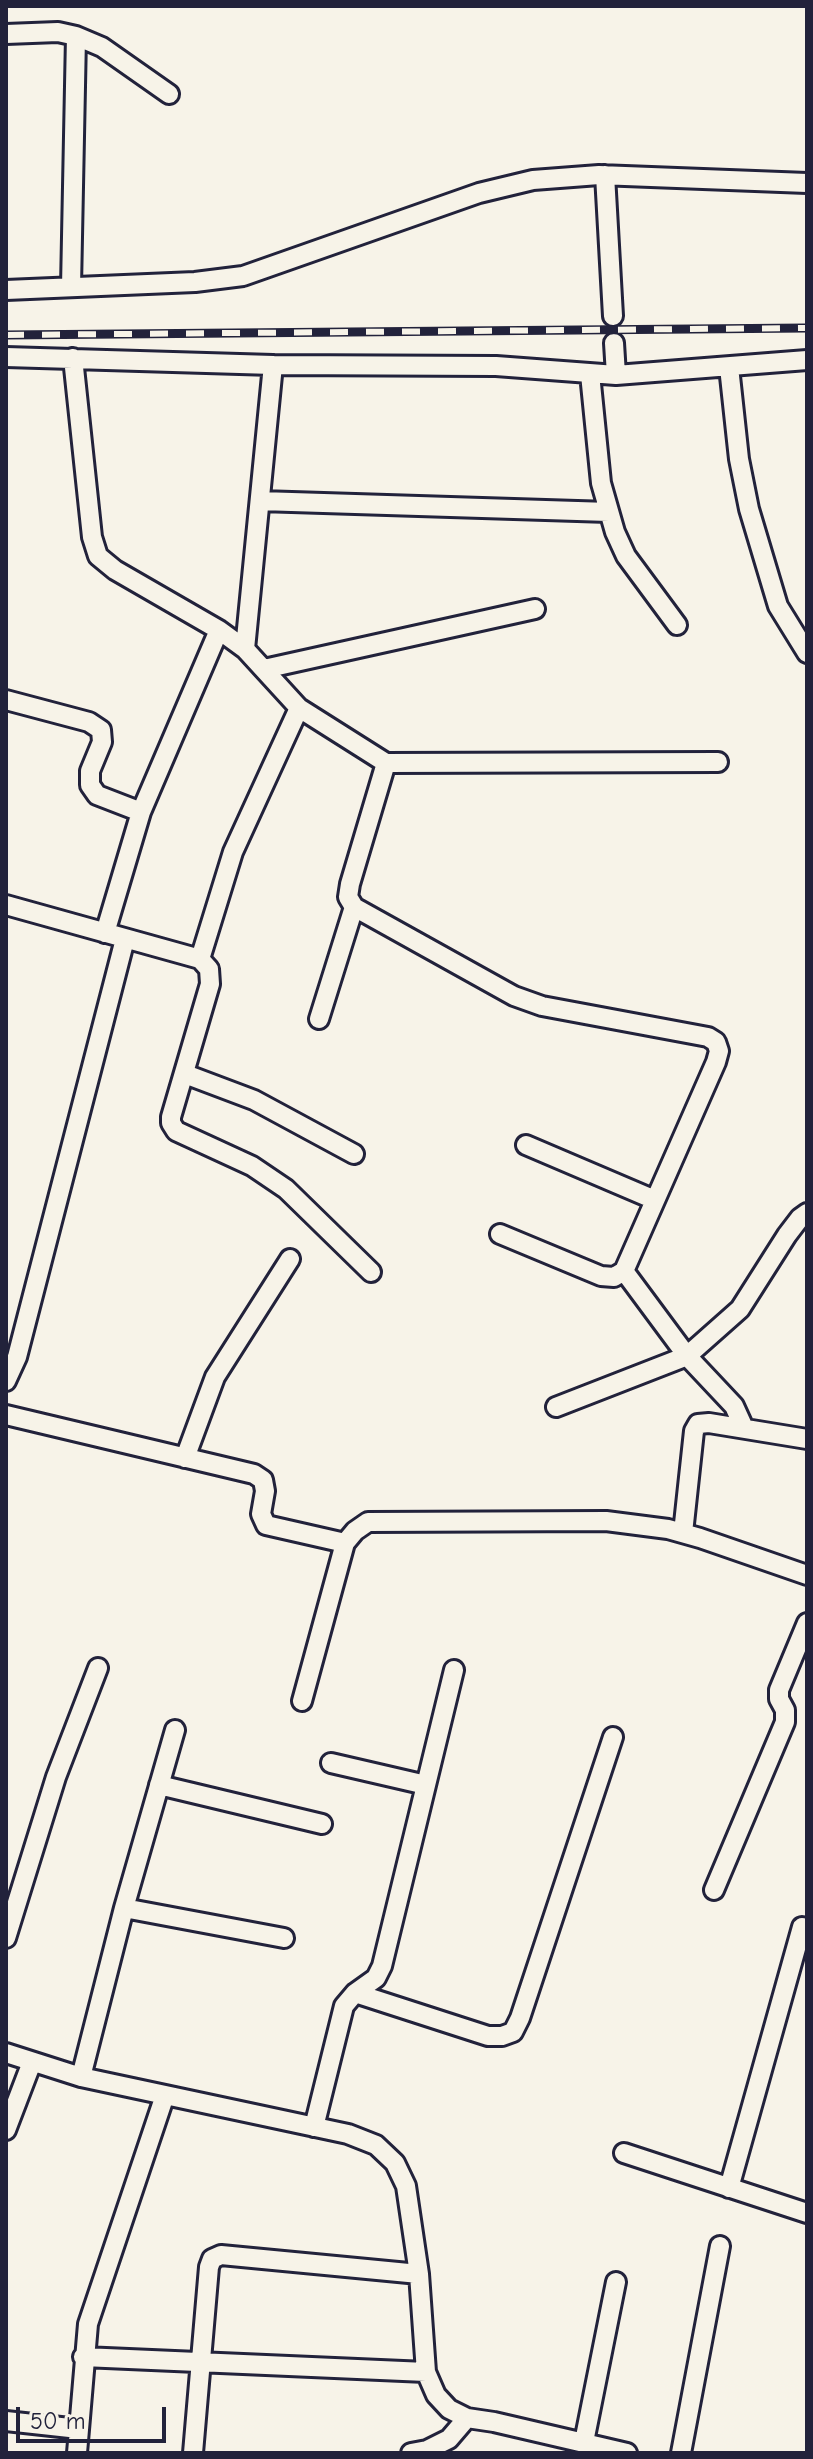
<!DOCTYPE html>
<style>
body{margin:0}
#map{position:relative;width:813px;height:2459px;overflow:hidden;background:#f7f3e8;font-family:"Comic Neue",sans-serif}
canvas{display:block}
.frame{position:absolute;inset:0;border:8px solid #22223b;pointer-events:none}
.scale{position:absolute;left:16px;top:2407px;width:150px;height:36px;box-sizing:border-box;border:4px solid #22223b;border-top:0;padding-left:10px;font-size:24px;line-height:28px;white-space:nowrap;color:#22223b;-webkit-text-stroke:6px #f7f3e8;paint-order:stroke}
</style>
<div id="map">
<canvas width="813" height="2459"></canvas>
<div class="frame"></div>
<div class="scale">50 m</div>
</div>
<script>
const c = document.querySelector('canvas').getContext('2d');
c.lineJoin = 'round';
const poly = rows => new Path2D(rows.map(r => 'M' + r).join(''));
function trace(path, color, width, dash) { c.strokeStyle = color; c.lineWidth = width; c.lineCap = dash ? 'butt' : 'round'; c.setLineDash(dash || []); c.stroke(path); }
const minor = poly([
 [6,34,58,32,76,36,102,47,169,94],
 [605,175,613,316],
 [71,287,76,36],
 [6,290,195,282,243,276,479,193,533,180,599,175,807,183],
 [614,343,616,375],
 [6,357,273,365,496,366,616,375,807,360],
 [73,358,92,537,98,556,115,570,219,630,245,649,299,708,386,763,718,762],
 [729,367,739,459,749,509,778,606,807,653],
 [590,374,601,483,615,532,626,556,677,625],
 [260,501,609,512],
 [245,649,273,365],
 [264,669,535,609],
 [6,700,89,722,101,730,102,742,90,771,90,785,97,795,141,812],
 [386,763,350,884,348,897,354,907,514,996,542,1006,708,1037,716,1042,719,1051,716,1062,624,1271,687,1356,734,1406,744,1428],
 [6,905,200,959,209,969,210,984,171,1117,171,1123,176,1131,252,1166,286,1189,371,1272],
 [105,933,141,812,219,630],
 [200,959,233,852,299,708],
 [319,1019,354,907],
 [185,1074,254,1100,354,1154],
 [526,1145,655,1200],
 [500,1234,601,1276,614,1277,624,1271],
 [6,1381,17,1357,125,939],
 [556,1407,687,1356,740,1309,787,1235,800,1218,807,1213],
 [6,1415,254,1474,263,1480,265,1491,261,1514,266,1525,345,1543],
 [185,1458,215,1377,290,1259],
 [683,1533,694,1431,698,1424,709,1423,807,1439],
 [302,1701,345,1543,355,1531,368,1522,606,1521,668,1529,700,1538,807,1575],
 [331,1763,426,1785],
 [159,1785,322,1824],
 [714,1890,785,1722,785,1710,779,1699,779,1690,807,1623],
 [124,1908,284,1938],
 [6,1938,56,1777,98,1668],
 [355,1993,488,2036,502,2036,513,2032,520,2018,613,1737],
 [6,2053,81,2077,348,2134,376,2145,395,2163,406,2186,419,2274,426,2372,436,2395,449,2409,467,2418,494,2422,627,2453],
 [81,2077,124,1908,175,1730],
 [314,2127,344,2006,355,1993,376,1978,382,1966,454,1670],
 [6,2130,32,2062],
 [624,2153,807,2213],
 [729,2188,802,1927],
 [83,2357,426,2372],
 [6,2421,79,2429],
 [584,2442,616,2282],
 [77,2453,88,2324,165,2095],
 [193,2453,209,2267,212,2259,221,2255,419,2274],
 [411,2453,427,2450,449,2439,467,2418],
 [681,2453,720,2246]
]);
const rail = poly([
 [6,335,807,328]
]);
trace(minor, '#22223b', 24);
trace(minor, '#f7f3e8', 18);
trace(rail, '#22223b', 9);
trace(rail, '#f7f3e8', 6, [18]);
</script>
